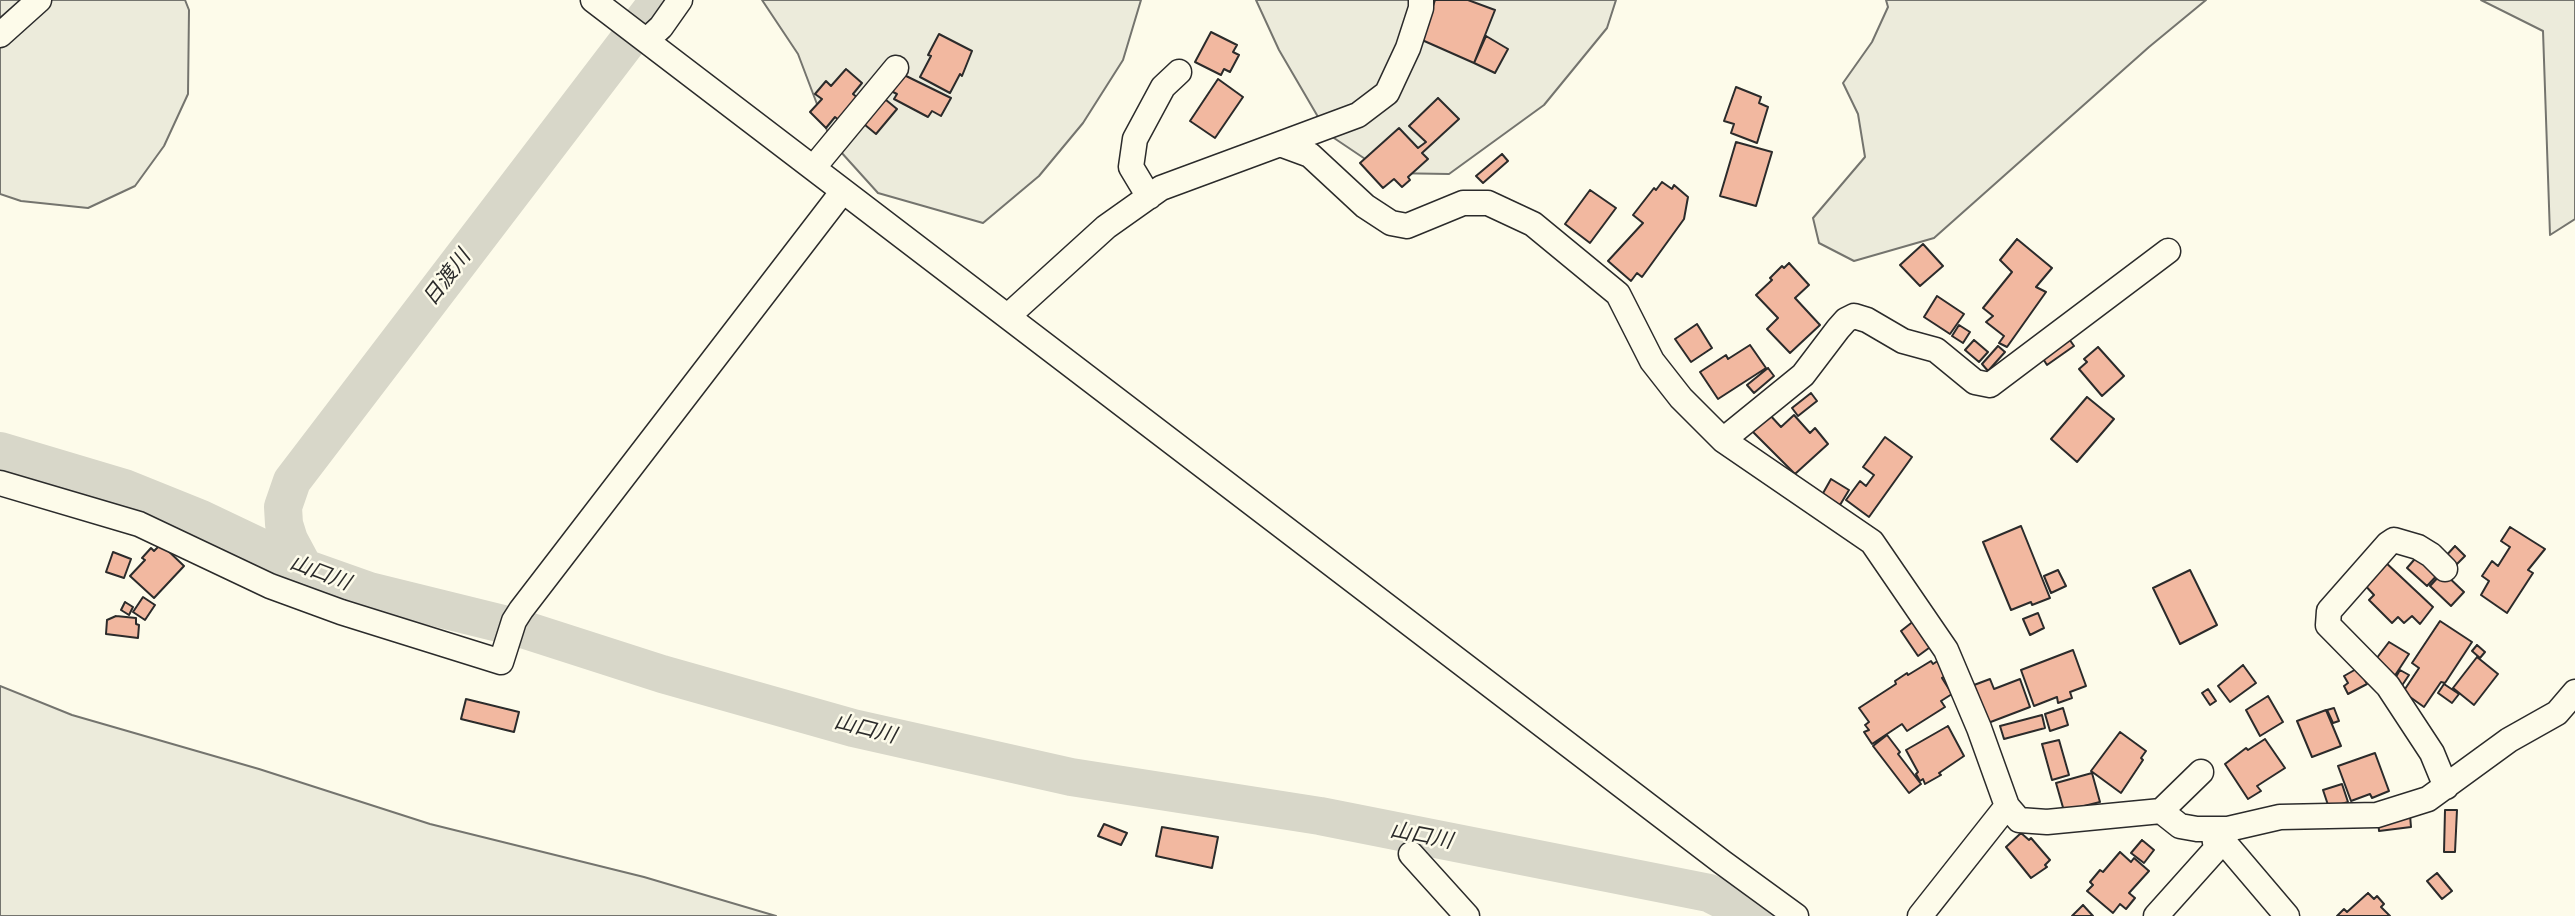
<!DOCTYPE html>
<meta charset="utf-8">
<style>
body{margin:0}
canvas{display:block;background:#fdfbea}
</style>
<canvas width="2575" height="916"></canvas>
<script>
const c = document.querySelector('canvas').getContext('2d');
c.lineJoin = 'round';
function fillPath(path, color) { c.fillStyle = color; c.fill(path, 'evenodd'); }
const poly = rows => new Path2D(rows.map(r => 'M' + r).join(''));
function trace(path, color, width, dash) { c.strokeStyle = color; c.lineWidth = width; c.lineCap = dash ? 'butt' : 'round'; c.setLineDash(dash || []); c.stroke(path); }
function drawText(font, color, halo, rows, align = 'center') {
  c.font = font + ' Cabin,"Noto Sans JP",sans-serif'; c.lineWidth = 5; c.setLineDash([]); c.textBaseline = 'middle'; c.strokeStyle = halo; c.fillStyle = color; for (const [text, x, y, turn = 0] of rows) {
    c.save(); c.translate(x, y); c.rotate((+turn || 0) * Math.PI / 180); c.textAlign = isNaN(turn) ? turn : align; if (halo) c.strokeText(text, 0, 0); c.fillText(text, 0, 0); c.restore();
  }
}
const green = poly([
 [0,0,185,0,189,10,188,94,164,146,135,186,88,208,21,201,0,194,0,0],
 [762,0,1141,0,1123,60,1083,123,1039,176,983,223,878,193,831,141,798,54,762,0],
 [1256,0,1616,0,1607,28,1544,105,1449,174,1386,173,1328,134,1279,50,1256,0],
 [1886,0,2206,0,2149,47,1934,238,1854,261,1819,243,1813,218,1865,157,1858,114,1843,83,1872,42,1888,7,1886,0],
 [2481,0,2575,0,2575,219,2550,235,2543,31,2481,0],
 [0,686,72,715,259,769,430,824,644,877,776,916,0,916,0,686]
]);
const river = poly([
 [0,451,124,488,201,519,304,568,369,591,519,628,662,674,853,728,1071,777,1320,816,1709,893,1754,916],
 [304,568,289,540,284,524,283,507,292,481,659,0]
]);
const building = poly([
 [1435,0,1468,0,1495,10,1474,63,1422,40,1435,0],
 [1211,32,1237,45,1233,52,1239,55,1230,72,1224,69,1221,75,1195,62,1211,32],
 [939,34,972,51,962,76,960,74,950,93,920,77,931,56,928,55,939,34],
 [1486,36,1508,49,1495,73,1474,63,1486,36],
 [846,69,862,83,853,94,859,99,841,122,835,117,826,128,810,112,822,99,815,94,826,81,831,86,846,69],
 [900,73,951,98,941,116,932,111,928,117,894,99,897,94,891,91,900,73],
 [1218,79,1243,97,1215,138,1190,121,1218,79],
 [1736,87,1761,97,1759,103,1768,107,1757,143,1731,133,1734,124,1724,121,1736,87],
 [880,95,897,109,876,134,859,120,880,95],
 [1438,98,1459,119,1422,153,1428,159,1408,177,1410,180,1402,187,1394,179,1383,188,1360,163,1399,128,1418,148,1426,142,1409,126,1438,98],
 [1736,142,1772,152,1756,206,1720,196,1736,142],
 [1502,154,1508,161,1483,183,1476,176,1502,154],
 [1662,182,1672,189,1674,185,1688,197,1684,219,1642,277,1637,273,1631,281,1608,261,1643,223,1633,215,1654,188,1656,190,1662,182],
 [1590,190,1616,208,1590,243,1565,224,1590,190],
 [2017,239,2052,268,2036,287,2046,292,2007,347,1999,343,2004,336,1986,322,1993,316,1983,308,2012,272,2000,260,2017,239],
 [1923,244,1943,266,1920,286,1900,265,1923,244],
 [1789,263,1809,285,1795,298,1820,325,1790,353,1767,329,1778,318,1756,295,1772,280,1770,278,1782,266,1784,268,1789,263],
 [1937,296,1964,314,1950,334,1924,317,1937,296],
 [1697,324,1712,348,1691,362,1675,339,1697,324],
 [1959,325,1970,332,1963,343,1952,336,1959,325],
 [2067,336,2074,346,2047,365,2040,354,2067,336],
 [1974,340,1988,352,1979,362,1965,350,1974,340],
 [1750,345,1766,368,1718,399,1700,372,1726,355,1728,359,1750,345],
 [1998,346,2005,352,1988,371,1982,364,1998,346],
 [2098,347,2124,376,2102,396,2079,369,2087,362,2084,359,2098,347],
 [1768,368,1774,376,1754,393,1747,385,1768,368],
 [1811,393,1817,401,1798,416,1792,408,1811,393],
 [2087,397,2114,419,2077,462,2051,439,2087,397],
 [1769,414,1781,427,1794,415,1810,433,1815,428,1828,444,1795,474,1751,430,1769,414],
 [1885,437,1912,457,1869,517,1846,500,1860,481,1866,486,1874,475,1863,467,1885,437],
 [1831,479,1849,490,1840,505,1822,495,1831,479],
 [2021,526,2050,598,2032,605,2031,602,2011,610,1983,542,2021,526],
 [2510,527,2545,549,2528,570,2533,573,2507,613,2481,595,2489,581,2482,576,2492,561,2498,566,2510,547,2501,541,2510,527],
 [161,544,184,566,154,598,130,576,145,560,142,558,151,548,154,551,161,544],
 [2455,546,2465,556,2454,567,2444,558,2455,546],
 [113,552,131,559,124,578,106,572,113,552],
 [2420,553,2441,571,2427,586,2407,568,2420,553],
 [2383,560,2433,607,2420,624,2412,616,2404,623,2398,617,2392,623,2369,600,2374,595,2362,582,2383,560],
 [2058,570,2066,586,2051,593,2044,576,2058,570],
 [2190,570,2217,625,2180,644,2153,588,2190,570],
 [2443,572,2464,592,2451,606,2430,586,2443,572],
 [143,597,155,605,145,620,133,612,143,597],
 [125,602,133,607,129,615,121,610,125,602],
 [2038,613,2044,628,2030,635,2023,619,2038,613],
 [116,616,136,618,136,624,139,625,138,638,106,634,107,620,116,616],
 [1915,620,1933,645,1918,656,1901,631,1915,620],
 [2440,621,2472,642,2445,683,2441,682,2424,707,2403,692,2419,668,2412,663,2440,621],
 [2389,642,2409,654,2394,677,2373,663,2389,642],
 [2477,645,2485,652,2480,658,2472,651,2477,645],
 [2073,650,2086,686,2070,692,2072,698,2058,703,2057,697,2034,706,2021,670,2073,650],
 [2477,657,2498,674,2474,705,2453,688,2477,657],
 [1939,660,1946,676,1942,678,1952,694,1941,701,1945,707,1907,731,1902,724,1872,744,1864,732,1869,730,1865,725,1869,722,1859,708,1896,684,1895,681,1907,673,1908,675,1931,661,1933,664,1939,660],
 [2243,665,2256,683,2230,702,2218,686,2243,665],
 [2358,668,2367,684,2348,694,2344,686,2348,683,2344,676,2358,668],
 [2400,670,2409,675,2401,687,2393,682,2400,670],
 [1990,679,1994,689,2020,679,2030,707,1988,723,1974,685,1990,679],
 [2444,684,2459,694,2452,703,2438,693,2444,684],
 [2208,689,2216,701,2210,705,2202,693,2208,689],
 [2268,696,2283,722,2260,736,2246,710,2268,696],
 [466,699,519,712,514,732,461,719,466,699],
 [2063,708,2068,725,2050,731,2045,714,2063,708],
 [2334,708,2339,721,2333,723,2327,710,2334,708],
 [2326,710,2341,746,2312,757,2297,721,2326,710],
 [2042,715,2045,728,2004,739,2000,726,2042,715],
 [1948,726,1964,756,1939,773,1941,775,1925,784,1923,779,1920,781,1916,774,1918,772,1906,750,1948,726],
 [2120,732,2146,751,2141,758,2143,760,2121,793,2091,771,2120,732],
 [1887,735,1900,752,1898,754,1921,784,1909,793,1873,746,1887,735],
 [2265,739,2285,768,2257,786,2261,791,2248,799,2225,764,2246,748,2248,750,2265,739],
 [2059,740,2069,775,2052,780,2042,744,2059,740],
 [2375,753,2389,791,2372,798,2370,794,2351,801,2338,766,2375,753],
 [2092,773,2100,802,2064,811,2056,783,2092,773],
 [2342,784,2348,802,2329,808,2323,790,2342,784],
 [2445,810,2457,810,2455,852,2444,852,2445,810],
 [2410,815,2411,827,2379,831,2378,820,2410,815],
 [1104,824,1127,833,1121,845,1098,836,1104,824],
 [1162,827,1218,837,1212,868,1156,856,1162,827],
 [2021,833,2029,840,2031,838,2050,860,2045,865,2047,867,2031,878,2006,847,2021,833],
 [2142,840,2154,850,2144,863,2131,853,2142,840],
 [2120,852,2131,862,2134,858,2149,871,2129,893,2135,898,2126,909,2120,904,2113,913,2087,891,2093,885,2090,882,2100,870,2103,872,2120,852],
 [2437,873,2452,891,2442,899,2427,881,2437,873],
 [2368,893,2374,899,2377,896,2384,904,2381,907,2390,916,2337,916,2344,909,2347,912,2368,893],
 [2083,905,2093,916,2072,916,2083,905]
]);
const minor = poly([
 [593,0,1722,862,1796,916],
 [0,35,39,0],
 [647,40,661,27,680,0],
 [1280,144,1358,115,1387,93,1408,48,1421,8,1421,0],
 [814,167,896,68],
 [1149,197,1131,167,1135,139,1163,87,1179,72],
 [1008,316,1106,227,1161,188,1280,144,1310,155,1365,206,1391,223,1407,226,1463,203,1488,203,1533,224,1618,294,1652,361,1681,398,1723,440,1872,542,1946,650,1979,728,2007,806,2019,820,2047,822,2161,811,2180,826,2197,829,2228,829,2280,817,2377,815,2428,799,2509,740,2557,713,2575,692],
 [1723,440,1803,375,1838,329,1846,320,1854,316,1867,320,1903,341,1936,350,1975,382,1990,385,2168,251],
 [0,483,139,524,270,586,341,612,501,662,514,621,521,610,843,191],
 [2445,569,2431,555,2418,547,2394,540,2388,544,2329,611,2328,625,2388,686,2432,753,2446,787],
 [2161,811,2201,772],
 [1411,854,1467,916],
 [1920,916,2007,806],
 [2156,916,2216,849,2213,829,2287,916]
]);
const waterNames = [
 ["日渡川",447,278,-53],
 ["山口川",320,573,21],
 ["山口川",865,729,14],
 ["山口川",1421,836,11]
];
fillPath(green, '#ecebdb');
trace(green, '#74746e', 2);
trace(river, '#d8d7c9', 38);
fillPath(building, '#f2b8a0');
trace(building, '#2b2b2b', 2);
trace(minor, '#2b2b2b', 27);
trace(minor, '#fdfbea', 24);
drawText('italic 21px', '#2b2b2b', '#fdfbea', waterNames);
</script>
